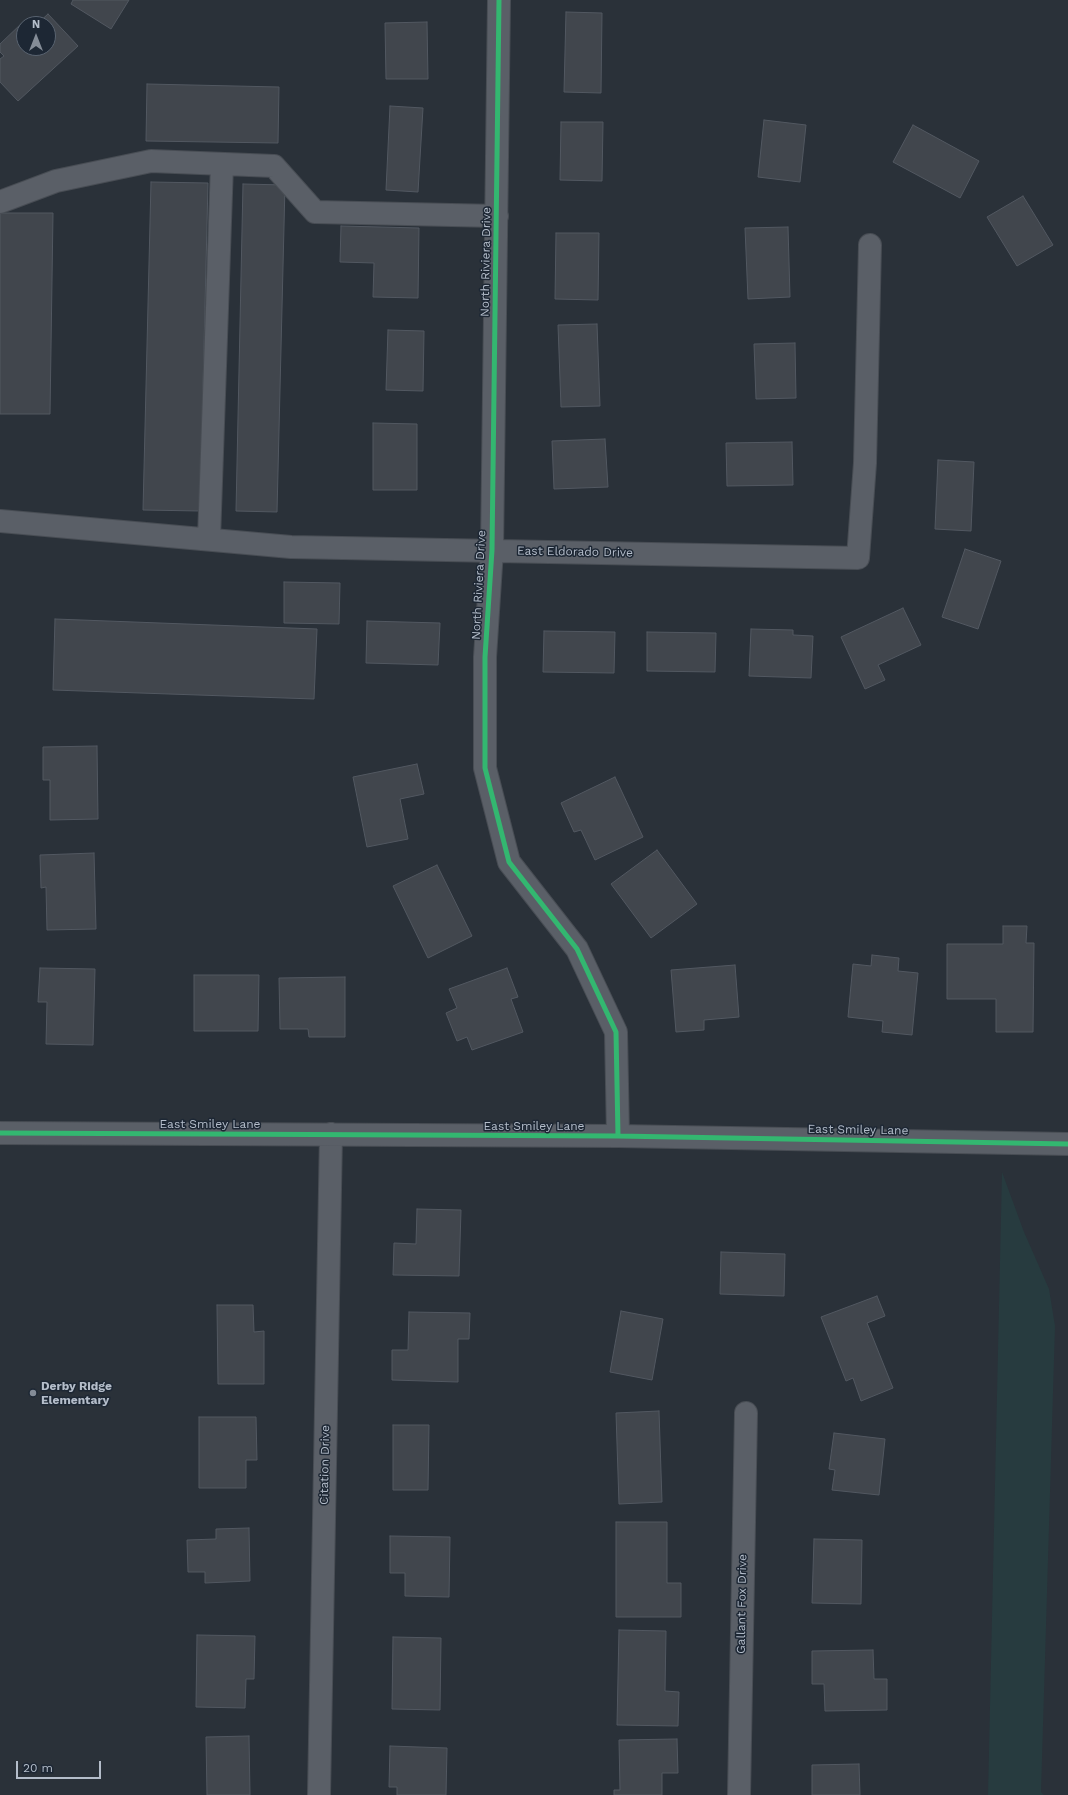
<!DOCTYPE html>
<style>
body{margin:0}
#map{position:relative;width:1068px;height:1795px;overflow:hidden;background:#2a3139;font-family:"Work Sans",sans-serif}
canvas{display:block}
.north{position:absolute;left:16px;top:16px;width:40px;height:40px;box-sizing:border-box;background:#1d2734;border:1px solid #596370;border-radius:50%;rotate:0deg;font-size:11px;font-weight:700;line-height:16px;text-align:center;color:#b4bdca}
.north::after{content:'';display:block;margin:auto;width:14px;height:18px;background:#848c97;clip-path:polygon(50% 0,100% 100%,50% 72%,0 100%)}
.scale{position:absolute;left:16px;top:1761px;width:85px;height:18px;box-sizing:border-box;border:2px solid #b4bdca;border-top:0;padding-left:5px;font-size:12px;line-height:14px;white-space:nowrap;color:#b4bdca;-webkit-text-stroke:3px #1d2734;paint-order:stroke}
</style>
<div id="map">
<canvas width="1068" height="1795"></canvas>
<div class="north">N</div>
<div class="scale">20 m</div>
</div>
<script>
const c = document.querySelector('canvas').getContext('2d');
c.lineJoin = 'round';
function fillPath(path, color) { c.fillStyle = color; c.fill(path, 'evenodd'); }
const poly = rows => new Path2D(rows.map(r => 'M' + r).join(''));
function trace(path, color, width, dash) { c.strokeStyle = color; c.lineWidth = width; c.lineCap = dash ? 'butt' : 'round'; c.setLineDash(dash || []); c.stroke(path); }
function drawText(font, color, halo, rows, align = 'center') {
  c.font = font + ' "Work Sans",sans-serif'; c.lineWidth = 3; c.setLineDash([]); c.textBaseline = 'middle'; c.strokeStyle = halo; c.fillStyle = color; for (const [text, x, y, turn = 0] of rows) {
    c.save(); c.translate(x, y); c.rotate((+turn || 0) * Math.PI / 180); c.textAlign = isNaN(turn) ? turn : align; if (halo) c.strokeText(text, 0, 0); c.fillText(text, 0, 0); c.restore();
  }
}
const green = poly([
 [1002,1172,1024,1232,1049,1289,1055,1326,1041,1792,1044,1795,988,1795]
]);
const building = poly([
 [73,0,129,0,111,29,71,4,73,0],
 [566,12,602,13,601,93,564,92,566,12],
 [48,14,78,46,18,101,0,82,0,59,4,56,0,52,0,44,23,22,25,24,24,48,48,48,48,24,37,24,48,14],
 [427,22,428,79,386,79,385,23,427,22],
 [147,84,279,87,278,143,146,141,147,84],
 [390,106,423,108,418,192,386,190,390,106],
 [764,120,806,125,800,182,758,177,764,120],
 [561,122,603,122,602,181,560,180,561,122],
 [913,125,979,161,960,198,893,162,913,125],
 [151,182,208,183,200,511,143,510,151,182],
 [243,184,285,185,277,512,236,511,243,184],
 [1023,196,1053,245,1017,266,987,217,1023,196],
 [0,213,53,213,50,414,0,414,0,213],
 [341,226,419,228,418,298,373,297,374,263,340,262,341,226],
 [788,227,790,297,748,299,745,228,788,227],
 [556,233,599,233,598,300,555,299,556,233],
 [597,324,600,406,561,407,558,325,597,324],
 [388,330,424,331,423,391,386,390,388,330],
 [795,343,796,398,756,399,754,344,795,343],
 [373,423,417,424,417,490,373,490,373,423],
 [605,439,608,487,554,489,552,441,605,439],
 [792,442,793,485,727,486,726,443,792,442],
 [938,460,974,462,971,531,935,529,938,460],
 [965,549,1001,561,978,629,942,617,965,549],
 [284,582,340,583,339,624,284,623,284,582],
 [903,608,921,645,878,665,885,680,865,689,841,637,903,608],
 [55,619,317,629,314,699,53,690,55,619],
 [367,621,440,623,438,665,366,663,367,621],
 [751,629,793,630,793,635,813,636,811,678,749,676,751,629],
 [544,631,615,632,614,673,543,672,544,631],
 [647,632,716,633,715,672,647,671,647,632],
 [97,746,98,819,50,820,50,780,43,780,43,747,97,746],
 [417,764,424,794,400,799,408,839,367,847,353,777,417,764],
 [615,777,643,837,595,860,581,830,574,832,561,803,615,777],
 [657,850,697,904,651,938,611,884,657,850],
 [94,853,96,929,47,930,46,887,41,888,40,855,94,853],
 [437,865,472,936,428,958,393,886,437,865],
 [1003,926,1027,926,1026,943,1034,943,1033,1032,996,1032,996,999,947,999,947,944,1003,944,1003,926],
 [872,955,899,958,898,971,918,973,912,1035,882,1032,883,1021,848,1017,853,964,871,966,872,955],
 [735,965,739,1017,704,1020,704,1030,676,1032,671,970,735,965],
 [40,968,95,969,93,1045,46,1044,47,1002,38,1002,40,968],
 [507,968,518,997,511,999,523,1032,472,1050,467,1037,457,1041,446,1013,457,1008,449,989,507,968],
 [194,975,259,975,258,1031,194,1031,194,975],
 [345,977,345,1037,309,1037,308,1029,280,1029,279,978,345,977],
 [417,1209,461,1210,459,1276,393,1275,394,1243,416,1244,417,1209],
 [721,1252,785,1254,784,1296,720,1294,721,1252],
 [877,1296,885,1316,867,1323,893,1388,861,1401,853,1378,846,1381,821,1317,877,1296],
 [217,1305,253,1305,254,1332,264,1331,264,1384,218,1384,217,1305],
 [621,1311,663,1319,652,1380,610,1372,621,1311],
 [409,1312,470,1313,469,1339,458,1339,458,1382,392,1380,392,1350,408,1350,409,1312],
 [659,1411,662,1502,619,1504,616,1413,659,1411],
 [199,1417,256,1417,257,1460,246,1460,246,1488,199,1488,199,1417],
 [393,1425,429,1425,428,1490,393,1490,393,1425],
 [834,1433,885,1439,879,1495,832,1490,835,1470,829,1469,834,1433],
 [616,1522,667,1522,667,1583,681,1583,681,1617,616,1617,616,1522],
 [249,1528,250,1581,205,1583,205,1572,188,1572,187,1540,216,1539,216,1529,249,1528],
 [390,1536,450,1537,449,1597,405,1596,405,1573,390,1573,390,1536],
 [814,1539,862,1540,861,1604,812,1603,814,1539],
 [619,1630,666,1631,665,1691,679,1692,678,1726,617,1725,619,1630],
 [197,1635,255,1636,254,1679,246,1679,245,1708,196,1707,197,1635],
 [393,1637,441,1638,440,1710,392,1709,393,1637],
 [873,1650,874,1679,887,1679,887,1710,825,1711,824,1684,812,1684,812,1651,873,1650],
 [249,1736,250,1795,207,1795,206,1737,249,1736],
 [677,1739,678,1773,662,1773,662,1795,614,1795,614,1790,620,1790,619,1740,677,1739],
 [390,1746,447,1748,446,1795,397,1795,397,1787,389,1787,390,1746],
 [859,1764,860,1795,812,1795,812,1765,859,1764]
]);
const minor = poly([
 [499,0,492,550,485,657,485,768,509,862,577,949,616,1032,618,1136],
 [0,202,56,181,151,161,274,166,315,212,497,216],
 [0,521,291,547,858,558,865,463,870,245],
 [209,539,222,164],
 [0,1133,618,1136,1068,1144],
 [319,1795,331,1134],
 [739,1795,746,1413]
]);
const cycleway = poly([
 [499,0,492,550,485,657,485,768,509,862,577,949,616,1032,618,1136],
 [0,1133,618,1136,1068,1144]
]);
const markers = [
 [33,1393,4,"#848c97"]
];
const streetNames = [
 ["North Riviera Drive",486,262,-89],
 ["East Eldorado Drive",575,552,1],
 ["North Riviera Drive",479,585,-87],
 ["East Smiley Lane",210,1124],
 ["East Smiley Lane",534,1126],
 ["East Smiley Lane",858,1130,1],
 ["Citation Drive",325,1465,-89],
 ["Gallant Fox Drive",742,1604,-89]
];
const poiNames = [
 ["Derby Ridge",41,1386],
 ["Elementary",41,1400]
];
fillPath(green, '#273b3f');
fillPath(building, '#41464d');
trace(building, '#525861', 1);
trace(minor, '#484d54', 24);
trace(minor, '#5a5f67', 22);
trace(cycleway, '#33b770', 5);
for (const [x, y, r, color] of markers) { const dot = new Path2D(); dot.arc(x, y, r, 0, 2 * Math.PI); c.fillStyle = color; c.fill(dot); trace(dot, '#1d2734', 1.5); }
drawText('12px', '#b4bdca', '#1d2734', streetNames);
drawText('bold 12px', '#b4bdca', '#1d2734', poiNames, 'left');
</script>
